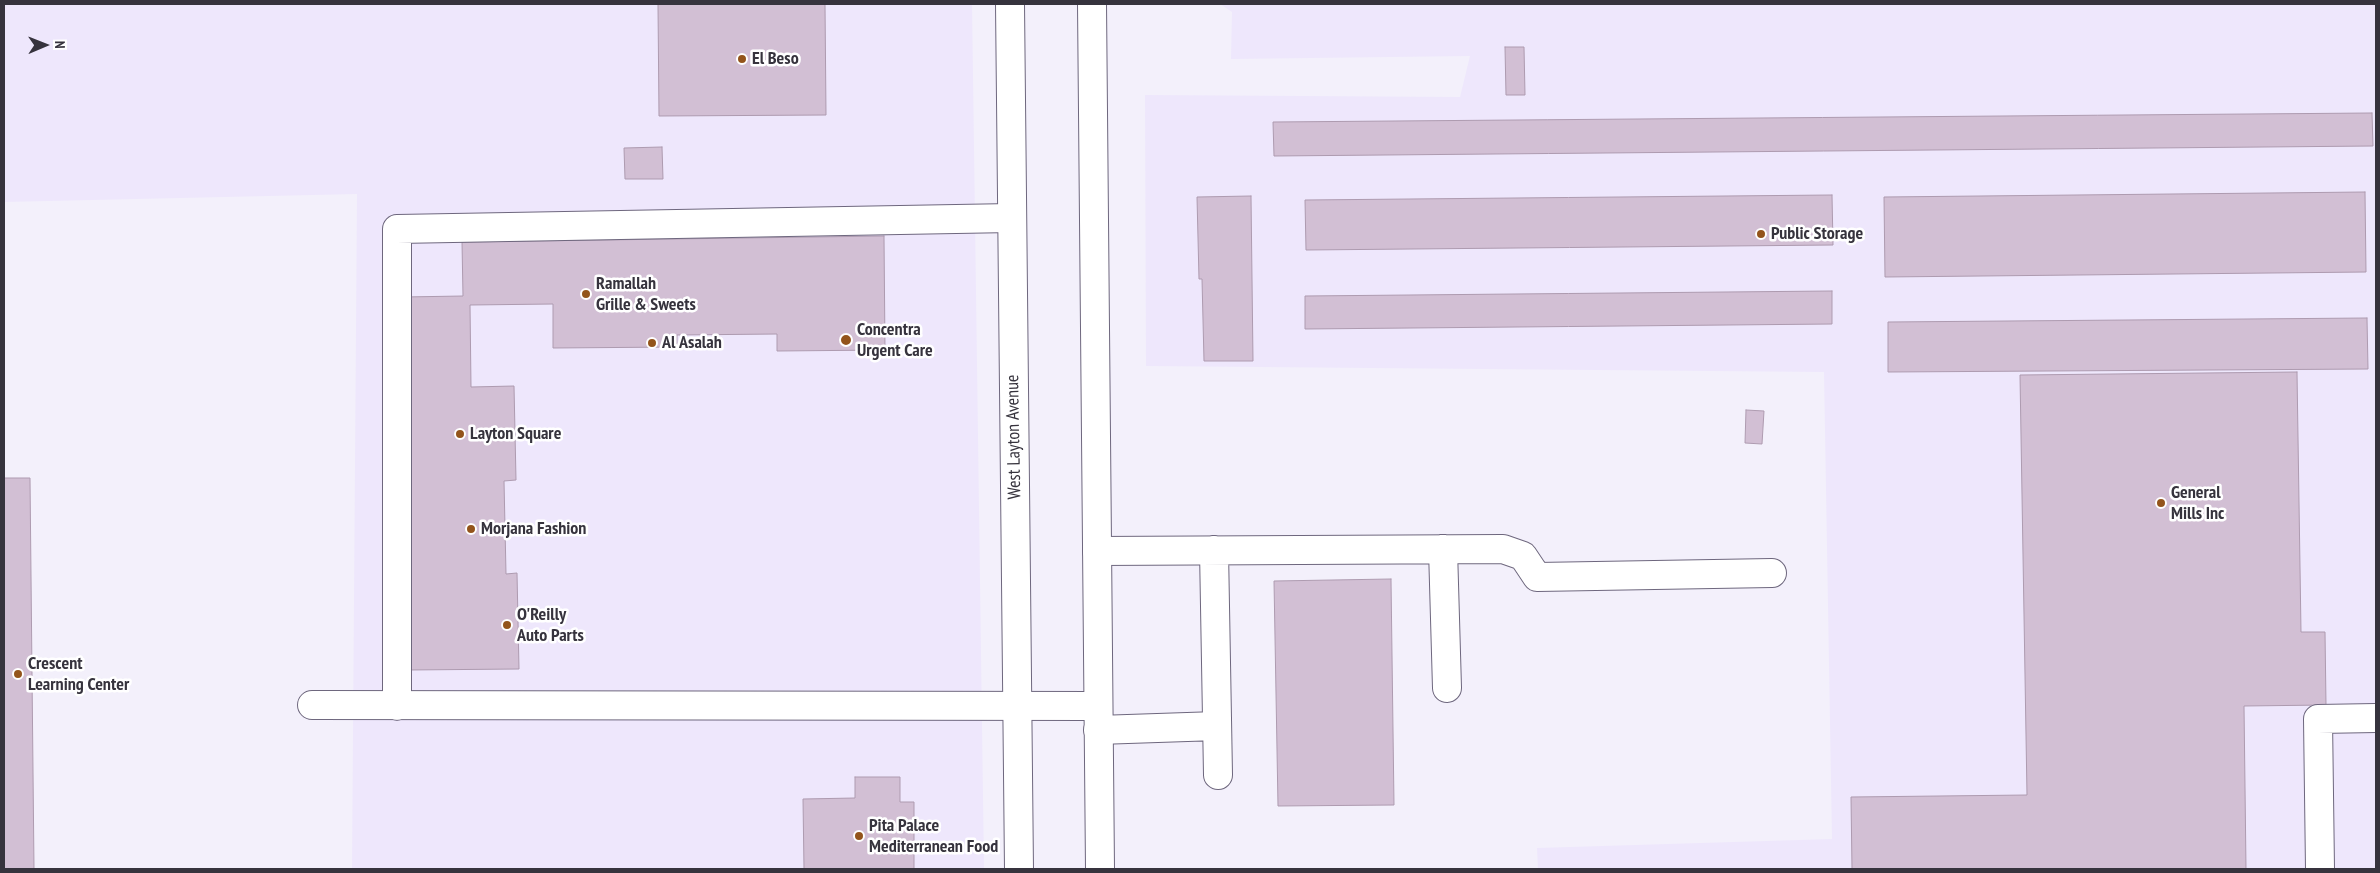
<!DOCTYPE html>
<style>
body{margin:0}
#map{position:relative;width:2380px;height:873px;overflow:hidden;background:#f3f0fb;font-family:"PT Sans Narrow",sans-serif}
canvas{display:block}
.frame{position:absolute;inset:0;border:5px solid #36333d;pointer-events:none}
.north{position:absolute;left:20px;top:20px;width:50px;height:50px;-webkit-text-stroke:4px #fff;paint-order:stroke;rotate:89deg;font-size:14px;font-weight:700;line-height:20px;text-align:center;color:#36333d}
.north::after{content:'';display:block;margin:auto;width:18px;height:22px;background:#36333d;clip-path:polygon(50% 0,100% 100%,50% 72%,0 100%)}
</style>
<div id="map">
<canvas width="2380" height="873"></canvas>
<div class="frame"></div>
<div class="north">N</div>
</div>
<script>
const c = document.querySelector('canvas').getContext('2d');
c.lineJoin = 'round';
function fillPath(path, color) { c.fillStyle = color; c.fill(path, 'evenodd'); }
const poly = rows => new Path2D(rows.map(r => 'M' + r).join(''));
function trace(path, color, width, dash) { c.strokeStyle = color; c.lineWidth = width; c.lineCap = dash ? 'butt' : 'round'; c.setLineDash(dash || []); c.stroke(path); }
function drawText(font, color, halo, rows, align = 'center') {
  c.font = font + ' "PT Sans Narrow",sans-serif'; c.lineWidth = 5; c.setLineDash([]); c.textBaseline = 'middle'; c.strokeStyle = halo; c.fillStyle = color; for (const [text, x, y, turn = 0] of rows) {
    c.save(); c.translate(x, y); c.rotate((+turn || 0) * Math.PI / 180); c.textAlign = isNaN(turn) ? turn : align; if (halo) c.strokeText(text, 0, 0); c.fillText(text, 0, 0); c.restore();
  }
}
const built = poly([
 [4,4,972,4,984,869,352,869,357,194,4,202],
 [1220,4,2376,4,2376,869,1538,869,1537,848,1832,839,1824,372,1146,366,1145,95,1460,97,1470,56,1231,59,1232,12]
]);
const building = poly([
 [658,4,825,4,826,115,659,116,658,4],
 [1505,47,1524,47,1525,95,1506,95,1505,47],
 [2372,113,2373,146,1274,156,1273,122,2372,113],
 [662,147,663,179,625,179,624,148,662,147],
 [2365,192,2366,272,1885,277,1884,197,2365,192],
 [1832,195,1833,245,1306,250,1305,200,1832,195],
 [1251,196,1253,361,1204,361,1202,279,1199,279,1197,197,1251,196],
 [884,236,885,350,777,351,777,334,677,335,677,347,553,348,553,304,470,305,471,387,514,386,516,480,504,481,506,574,517,573,519,669,408,670,403,297,463,296,462,242,884,236],
 [1832,291,1832,324,1305,329,1305,296,1832,291],
 [2367,318,2368,369,1888,372,1888,322,2367,318],
 [2297,372,2301,632,2325,632,2326,705,2244,706,2246,869,1852,869,1851,797,2027,795,2020,375,2297,372],
 [1746,410,1764,411,1762,444,1745,443,1746,410],
 [4,478,30,478,34,869,4,869,4,478],
 [1391,579,1394,805,1278,806,1274,581,1391,579],
 [855,777,900,777,900,802,914,802,914,869,804,869,803,799,855,798,855,777]
]);
const minor = poly([
 [1443,549,1447,688],
 [1214,550,1218,775],
 [1097,551,1503,549,1523,556,1537,577,1772,573],
 [312,705,1098,706],
 [397,706,397,229,1012,218],
 [1098,730,1217,726],
 [2320,869,2318,719,2376,718]
]);
const major = poly([
 [1010,4,1019,869],
 [1092,4,1100,869]
]);
const markers = [
 [742,59,5,"#93541b"],
 [1761,234,5,"#93541b"],
 [586,294,5,"#93541b"],
 [846,340,6,"#93541b"],
 [652,343,5,"#93541b"],
 [460,434,5,"#93541b"],
 [2161,503,5,"#93541b"],
 [471,529,5,"#93541b"],
 [507,625,5,"#93541b"],
 [18,674,5,"#93541b"],
 [859,836,5,"#93541b"]
];
const poiNames = [
 ["El Beso",752,59],
 ["Public Storage",1771,234],
 ["Ramallah",596,284],
 ["Grille & Sweets",596,305],
 ["Concentra",857,330],
 ["Urgent Care",857,351],
 ["Al Asalah",662,343],
 ["Layton Square",470,434],
 ["General",2171,493],
 ["Mills Inc",2171,514],
 ["Morjana Fashion",481,529],
 ["O'Reilly",517,615],
 ["Auto Parts",517,636],
 ["Crescent",28,664],
 ["Learning Center",28,685],
 ["Pita Palace",869,826],
 ["Mediterranean Food",869,847]
];
const streetNames = [
 ["West Layton Avenue",1014,437,-91]
];
fillPath(built, '#eee7fc');
fillPath(building, '#d2bfd4');
trace(building, '#ae9bb0', 1);
trace(minor, '#6e677e', 30);
trace(major, '#6e677e', 30);
trace(minor, '#fff', 28);
trace(major, '#fff', 28);
for (const [x, y, r, color] of markers) { const dot = new Path2D(); dot.arc(x, y, r, 0, 2 * Math.PI); c.fillStyle = color; c.fill(dot); trace(dot, '#fff', 2); }
drawText('bold 18px', '#36333d', '#fff', poiNames, 'left');
drawText('18px', '#36333d', '#fff', streetNames);
</script>
